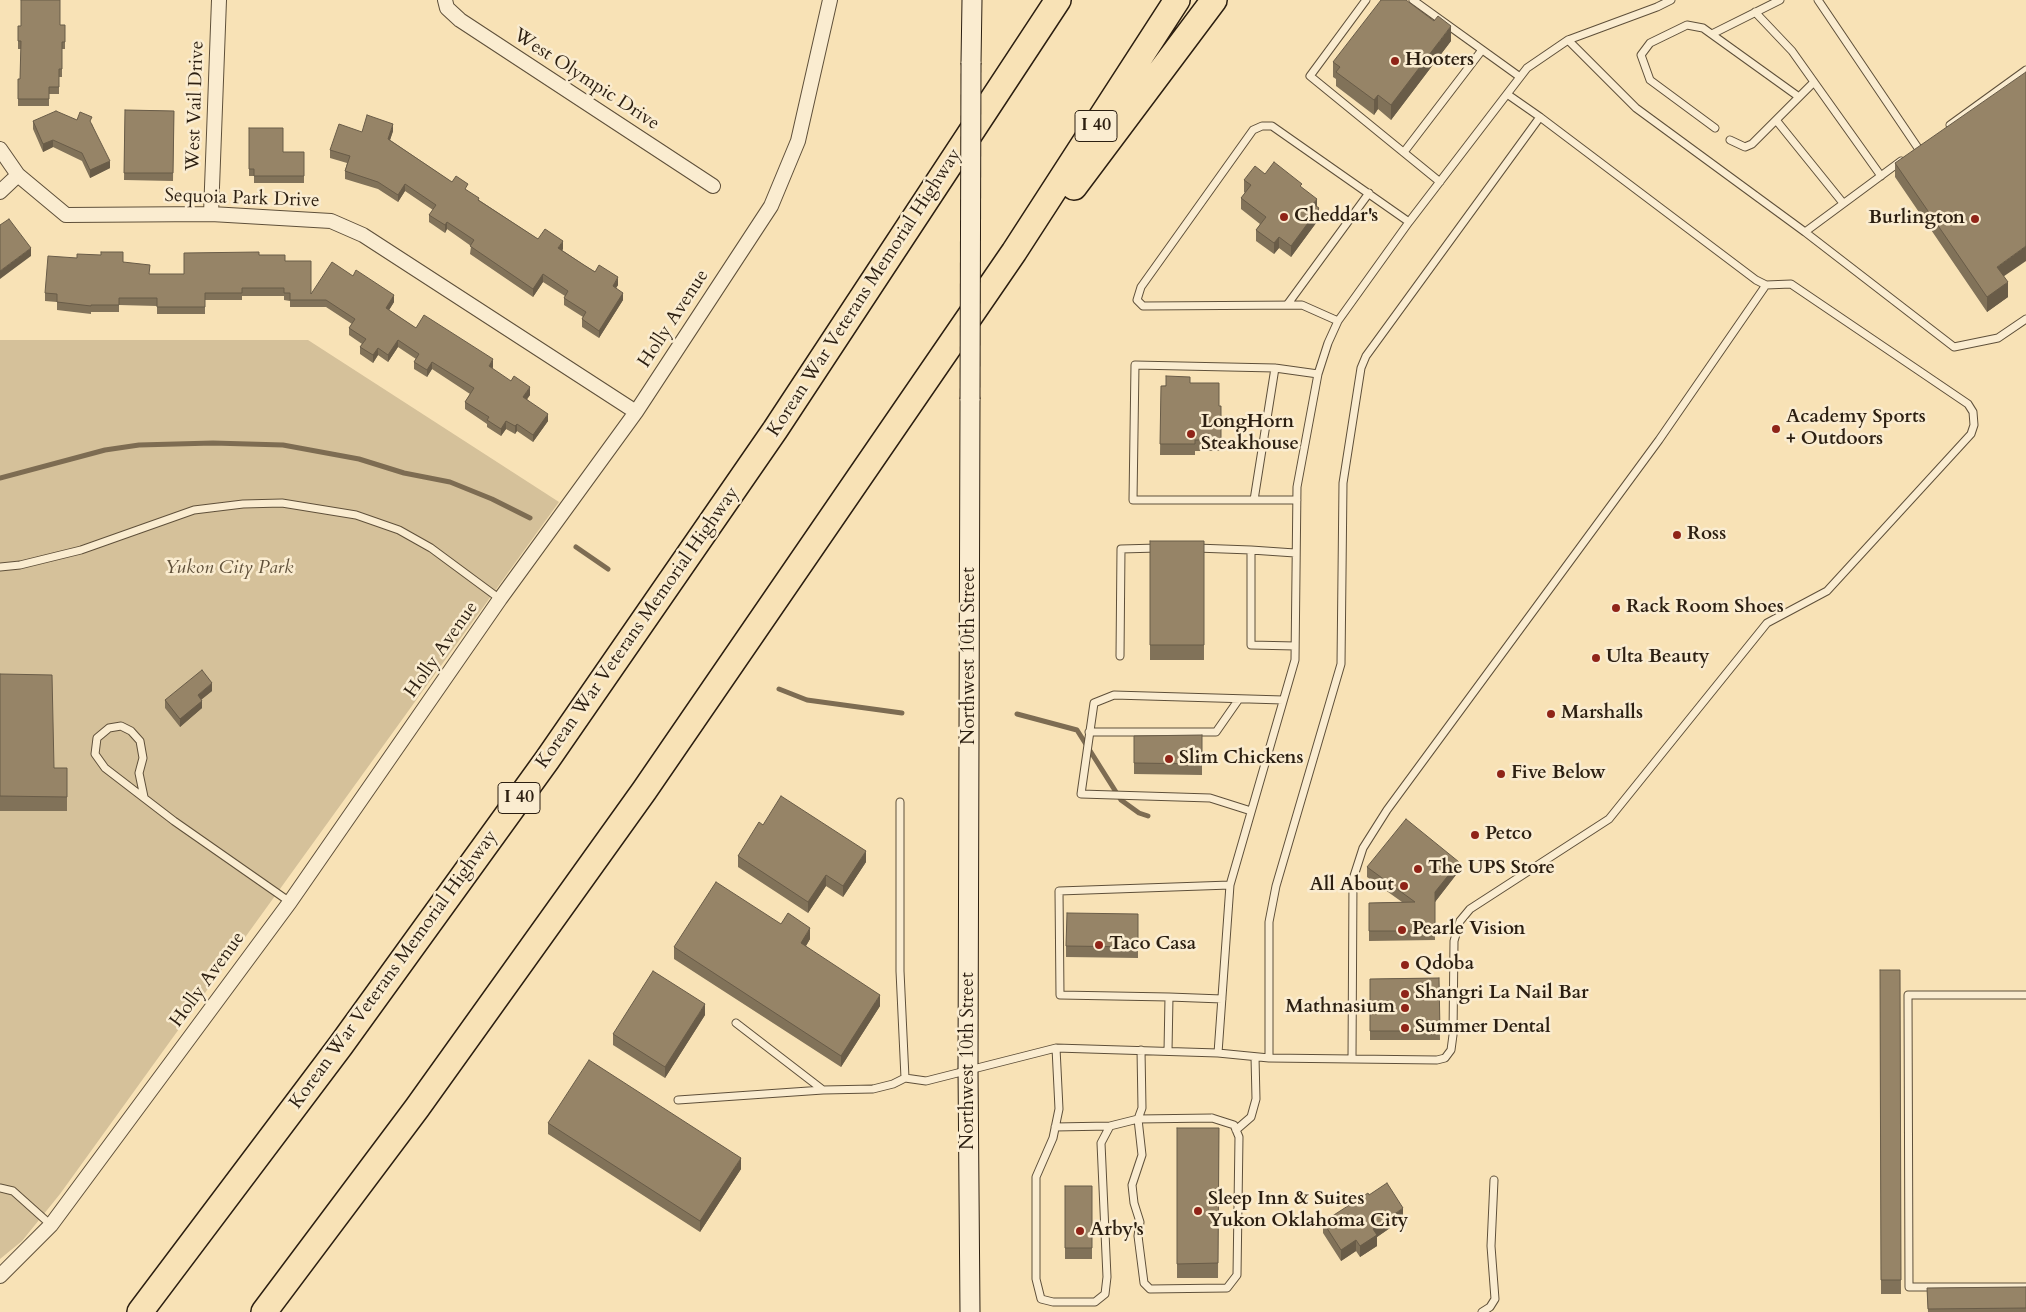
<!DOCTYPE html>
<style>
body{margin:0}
canvas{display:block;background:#f8e2b6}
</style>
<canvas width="2026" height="1312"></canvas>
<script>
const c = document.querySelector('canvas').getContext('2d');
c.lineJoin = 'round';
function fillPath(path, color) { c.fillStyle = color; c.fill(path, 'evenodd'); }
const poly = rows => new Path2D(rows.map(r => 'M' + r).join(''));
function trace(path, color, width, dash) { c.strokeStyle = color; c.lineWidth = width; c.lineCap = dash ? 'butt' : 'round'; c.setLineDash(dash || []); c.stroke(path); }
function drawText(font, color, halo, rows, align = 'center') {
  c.font = font + ' Cardo,serif'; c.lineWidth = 5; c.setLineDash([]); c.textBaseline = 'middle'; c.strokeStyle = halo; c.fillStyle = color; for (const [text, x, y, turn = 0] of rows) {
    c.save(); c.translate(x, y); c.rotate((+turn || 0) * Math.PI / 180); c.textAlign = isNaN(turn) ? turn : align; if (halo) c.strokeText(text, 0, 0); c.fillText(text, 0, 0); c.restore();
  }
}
const green = poly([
 [0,340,308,340,559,502,60,1194,22,1241,0,1259]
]);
const stream = poly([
 [0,478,105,450,139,445,213,443,283,445,359,459,404,473,450,482,492,499,530,518],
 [576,547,608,569],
 [779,689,807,700,902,713],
 [1017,714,1077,730,1121,800,1139,813,1148,816]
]);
const service = poly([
 [1366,0,1310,76,1440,182],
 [1413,0,1520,77],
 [1818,0,1918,148],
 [1755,12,1792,51,1814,82],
 [1712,34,1780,0],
 [1568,40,1636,108,1805,232,1954,347,1998,338,2026,319],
 [1507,94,1527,68,1568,40,1657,7,1671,0],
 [1776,120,1843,203],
 [1950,125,2026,70],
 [1715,128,1650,80,1641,55,1650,43,1687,25,1703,28,1799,97],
 [1730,140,1745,147,1752,144,1814,82,1881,176],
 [1404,152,1482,50],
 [1805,232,1901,161],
 [1287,305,1369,193],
 [1338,321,1302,305,1143,306,1137,300,1141,287,1253,130,1262,126,1272,126,1282,133,1409,222],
 [1254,500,1275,368],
 [1297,500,1133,500,1135,365,1275,368,1318,374],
 [1196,548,1251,550],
 [1295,553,1251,550,1251,645,1295,646],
 [0,567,20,565,81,550,194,510,243,504,282,503,356,515,399,530,431,548,500,599],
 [1120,656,1121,549,1158,548],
 [1089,732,1216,732,1239,699],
 [144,797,139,773,143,758,140,741,131,731,121,726,109,728,97,738,95,754,105,768,174,821,290,902],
 [900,802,900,971,905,1078,926,1081,1056,1048,1218,1053,1269,1058,1437,1060,1445,1058,1451,1050,1453,1035,1454,941,1460,921,1470,909,1609,819,1767,623,1827,591,1971,434,1974,425,1973,412,1968,404,1791,284,1766,285,1756,280,1540,117,1507,94,1409,222,1338,321,1328,343,1318,374,1297,487,1295,660,1230,885,1218,1053],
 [1251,811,1210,798,1081,794,1094,703,1114,695,1283,700],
 [2026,995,1908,995,1909,1287,2026,1287],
 [1169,997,1060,995,1059,891,1230,885],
 [736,1023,823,1090,873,1089,893,1084,905,1078],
 [1056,1048,1059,1109,1053,1138,1036,1177,1036,1279,1041,1299,1053,1302,1095,1302,1105,1294,1107,1277,1101,1143,1110,1126,1138,1119,1142,1108,1141,1050],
 [1168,1051,1169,997,1222,999],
 [1269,1058,1269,922,1276,886,1341,664,1343,483,1361,368,1366,356,1540,117],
 [1352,1058,1353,879,1363,848,1387,810,1659,440,1766,285],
 [678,1100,823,1090],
 [1212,1118,1234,1125,1239,1137,1237,1275,1227,1288,1150,1289,1144,1283,1138,1236,1140,1222,1134,1203,1132,1185,1142,1155,1138,1119,1212,1118],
 [1055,1127,1110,1126],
 [1236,1130,1251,1117,1256,1099,1255,1057],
 [0,1188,13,1191,51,1225],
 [1482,1312,1490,1307,1495,1299,1491,1246,1494,1180]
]);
const minor = poly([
 [445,0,447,8,460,20,713,186],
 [0,149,18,175,66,215,211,214,331,221,363,235,636,412],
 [0,192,18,175],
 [211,214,219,0],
 [0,1276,51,1225,290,902,500,599,636,412,771,206,798,141,830,0]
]);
const secondary = poly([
 [971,63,972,0],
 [970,1312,968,1069,970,399]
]);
const motorway = poly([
 [1074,187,1214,0],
 [140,1312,341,1045,547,760,775,430,1058,0],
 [264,1312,417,1108,644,791,1014,252,1177,0]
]);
const secondaryBridge = poly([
 [970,399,971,63]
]);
const wall = poly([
 [65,25,65,49,62,49,62,77,59,77,59,94,49,94,49,106,18,106,18,79,20,79,21,49,18,49,18,26],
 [1451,41,1391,120,1378,109,1374,115,1336,86,1336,79,1333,77,1333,62],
 [125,110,174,111,173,181,124,180],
 [77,120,92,124,110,168,90,178,82,161,53,147,43,152,33,129,33,121],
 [249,128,283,152,304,152,304,183,254,183,254,176,249,176],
 [393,131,390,140,452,182,468,191,479,200,538,239,563,249,562,250,584,265,618,285,616,288,623,300,599,338,582,327,582,319,583,317,564,305,564,298,565,296,543,282,533,297,470,254,471,246,447,229,445,233,429,222,429,215,433,210,405,191,398,202,378,189,345,179,345,171,347,163,330,158,330,150,362,132],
 [1895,163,2004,277,2008,297,1987,312,1895,177],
 [1265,174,1302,188,1317,206,1319,219,1291,257,1279,248,1274,254,1256,241,1256,230,1260,224,1241,209,1241,198,1245,193,1244,192,1244,180],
 [259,255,285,261,311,294,394,302,389,310,416,328,493,367,492,369,530,395,527,399,548,421,533,442,517,431,515,434,506,429,501,436,487,427,487,424,465,409,465,402,470,394,432,369,427,377,414,369,414,362,416,359,398,347,388,362,378,355,373,363,360,354,360,347,362,344,349,335,349,328,352,324,326,307,290,307,290,301,284,300,284,296,242,296,242,300,205,300,205,314,157,314,157,306,119,305,119,312,91,312,91,314,57,310,57,302,45,301,45,293,77,258,123,262,150,274,184,274],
 [1190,383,1219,406,1221,406,1221,451,1195,451,1195,455,1160,455,1161,386],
 [1150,541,1204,541,1204,660,1150,660],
 [0,674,54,768,67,768,67,811,0,811],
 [212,691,201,700,202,708,180,727,165,708,165,700],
 [1202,735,1202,775,1134,774,1134,736],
 [763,825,866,862,843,897,826,886,808,913,738,867,738,856],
 [1367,867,1459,871,1435,902,1435,940,1369,941,1369,903,1402,902,1367,877],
 [1138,914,1138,958,1066,957,1066,946],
 [781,924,810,939,806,946,880,1006,841,1067,674,959,674,947],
 [1880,970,1900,970,1901,1294,1881,1294],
 [1439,978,1440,1040,1370,1040,1370,979],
 [705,1015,665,1078,613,1045,613,1034],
 [548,1123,741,1169,700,1232,548,1134],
 [1177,1128,1219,1128,1218,1278,1177,1278],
 [1065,1186,1092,1186,1092,1259,1065,1259],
 [1369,1195,1403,1219,1377,1237,1377,1246,1360,1257,1356,1251,1341,1261,1323,1233,1323,1222],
 [2026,1287,2026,1312,1928,1312,1927,1288]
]);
const shadedWall = poly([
 [1451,26,1451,41,1391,120,1391,105],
 [1378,95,1378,109,1374,115,1374,100],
 [393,124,393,131,388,146,388,139],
 [53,140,53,147,43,152,43,144],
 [110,161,110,168,90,178,90,170],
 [405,184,405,191,398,202,398,195],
 [1317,199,1317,210,1313,204],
 [1319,208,1319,219,1291,257,1291,246],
 [447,222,447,229,445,233,445,225],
 [1279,237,1279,248,1274,254,1274,243],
 [563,241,563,249,558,256,558,248],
 [2026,246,2026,261,1997,281,1997,267],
 [31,248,31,256,0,279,0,271],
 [543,274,543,282,533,297,533,289],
 [618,277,618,285,613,293,613,286],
 [2008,282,2008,297,1987,312,1987,297],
 [623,293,623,300,599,338,599,331],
 [394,295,394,302,386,315,386,308],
 [398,340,398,347,388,362,388,355],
 [378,348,378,355,373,363,373,355],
 [493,359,493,367,489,374,489,366],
 [432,362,432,369,427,377,427,370],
 [530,387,530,395,523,405,523,397],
 [548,414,548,421,533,442,533,435],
 [506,421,506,429,501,436,501,429],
 [517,424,517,431,515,434,515,426],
 [212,683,212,691,198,702,198,695],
 [202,701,202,708,180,727,180,719],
 [866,851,866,862,843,897,843,886],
 [1459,862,1459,871,1435,902,1435,892],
 [826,875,826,886,808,913,808,902],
 [810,928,810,939,801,954,801,943],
 [880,995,880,1006,841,1067,841,1056],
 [705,1004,705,1015,665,1078,665,1067],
 [741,1158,741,1169,700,1232,700,1221],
 [1403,1208,1403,1219,1377,1237,1377,1246,1360,1257,1360,1246,1373,1229],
 [1356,1240,1356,1251,1341,1261,1341,1250]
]);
const building = poly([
 [21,0,60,0,60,25,65,25,65,42,62,42,62,69,59,69,59,87,49,87,49,99,18,99,18,79,20,79,21,41,18,41,18,26,21,26,21,0],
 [1381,0,1406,0,1434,21,1438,16,1451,26,1391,105,1378,95,1374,100,1336,72,1340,67,1333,62,1381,0],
 [2026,72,2026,246,1997,267,2008,282,1987,297,1895,163,2026,72],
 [125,110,174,111,173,173,124,173,125,110],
 [56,111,77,120,80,112,92,117,90,121,110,161,90,170,82,153,53,140,43,144,33,121,56,111],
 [367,115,393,124,388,139,452,182,456,176,468,184,465,189,479,198,478,200,538,239,545,229,563,241,558,248,584,265,595,272,599,265,618,277,613,286,623,293,599,331,582,319,586,312,564,298,568,291,543,274,533,289,470,246,474,240,447,222,445,225,429,215,436,205,405,184,398,195,378,182,345,171,350,156,330,150,339,124,362,132,367,115],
 [249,128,283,128,283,152,304,152,304,176,254,176,254,169,249,169,249,128],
 [1274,162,1302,184,1300,186,1317,199,1313,204,1319,208,1291,246,1279,237,1274,243,1256,230,1266,217,1241,198,1251,185,1244,180,1255,166,1265,174,1274,162],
 [9,219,31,248,0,271,0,225,9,219],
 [101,252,123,252,123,262,150,265,149,274,184,274,184,253,259,252,259,255,285,255,285,261,311,261,311,294,332,262,353,276,356,270,394,295,386,308,416,328,424,315,493,359,489,366,511,381,514,376,530,387,523,397,548,414,533,435,517,424,515,426,506,421,501,429,487,420,489,417,465,402,474,388,432,362,427,370,414,362,419,354,398,340,388,355,378,348,373,355,360,347,366,339,349,328,355,319,326,300,290,300,290,293,284,293,284,288,242,288,242,293,205,293,205,307,157,307,157,298,119,298,119,305,91,305,91,306,57,302,57,294,45,293,48,256,77,258,77,254,101,255,101,252],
 [1166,376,1190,377,1190,383,1219,383,1219,406,1221,406,1221,440,1195,440,1195,444,1160,444,1161,386,1166,386,1166,376],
 [1150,541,1204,541,1204,645,1150,645,1150,541],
 [202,670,212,683,198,695,202,701,180,719,165,700,202,670],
 [0,674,52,675,54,768,67,768,67,797,0,796,0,674],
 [1202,735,1202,764,1134,763,1134,736,1202,735],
 [781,796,866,851,843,886,826,875,808,902,738,856,759,822,763,825,781,796],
 [1406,819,1459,862,1435,892,1435,931,1369,931,1369,903,1415,902,1367,867,1406,819],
 [716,882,781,924,788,913,810,928,801,943,880,995,841,1056,674,947,716,882],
 [1067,913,1138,914,1138,947,1066,946,1067,913],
 [1880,970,1900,970,1901,1280,1881,1280,1880,970],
 [653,971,705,1004,665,1067,613,1034,653,971],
 [1439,978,1440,1031,1370,1031,1370,979,1439,978],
 [589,1060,741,1158,700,1221,548,1123,589,1060],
 [1177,1128,1219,1128,1218,1263,1177,1264,1177,1128],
 [1387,1183,1403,1208,1373,1229,1377,1235,1360,1246,1356,1240,1341,1250,1323,1222,1368,1193,1369,1195,1387,1183],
 [1065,1186,1092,1186,1092,1248,1065,1248,1065,1186],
 [2026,1287,2026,1308,1928,1309,1927,1288,2026,1287]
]);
const markers = [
 [1395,61,5,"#8f2418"],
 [1284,217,5,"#8f2418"],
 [1975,219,5,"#8f2418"],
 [1776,429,5,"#8f2418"],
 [1191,434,5,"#8f2418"],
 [1677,535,5,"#8f2418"],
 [1616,608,5,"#8f2418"],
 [1596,658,5,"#8f2418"],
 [1551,714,5,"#8f2418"],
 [1169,759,5,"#8f2418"],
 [1501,774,5,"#8f2418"],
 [1475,835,5,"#8f2418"],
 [1418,869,5,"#8f2418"],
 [1404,886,5,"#8f2418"],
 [1402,930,5,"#8f2418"],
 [1099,945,5,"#8f2418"],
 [1405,965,5,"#8f2418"],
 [1405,994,5,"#8f2418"],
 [1405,1008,5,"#8f2418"],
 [1405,1028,5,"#8f2418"],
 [1198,1211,5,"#8f2418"],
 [1080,1231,5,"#8f2418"]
];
const shields = [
 [1096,126,42],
 [519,798,42]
];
const shieldNames = [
 ["I 40",1096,126],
 ["I 40",519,798]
];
const poiNames = [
 ["Hooters",1405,61],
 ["Cheddar's",1294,217],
 ["Burlington",1965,219,"right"],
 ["Academy Sports",1786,418],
 ["+ Outdoors",1786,440],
 ["LongHorn",1201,423],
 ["Steakhouse",1201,445],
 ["Ross",1687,535],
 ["Rack Room Shoes",1626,608],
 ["Ulta Beauty",1606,658],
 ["Marshalls",1561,714],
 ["Slim Chickens",1179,759],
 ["Five Below",1511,774],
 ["Petco",1485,835],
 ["The UPS Store",1428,869],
 ["All About",1394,886,"right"],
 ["Pearle Vision",1412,930],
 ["Taco Casa",1109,945],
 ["Qdoba",1415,965],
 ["Shangri La Nail Bar",1415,994],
 ["Mathnasium",1395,1008,"right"],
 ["Summer Dental",1415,1028],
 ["Sleep Inn & Suites",1208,1200],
 ["Yukon Oklahoma City",1208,1222],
 ["Arby's",1090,1231]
];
const streetNames = [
 ["West Olympic Drive",586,80,33],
 ["West Vail Drive",196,106,-88],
 ["Sequoia Park Drive",242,199,2],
 ["Korean War Veterans Memorial Highway",865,293,-57],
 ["Holly Avenue",674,319,-57],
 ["Korean War Veterans Memorial Highway",638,628,-55],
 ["Holly Avenue",442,650,-55],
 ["Northwest 10th Street",970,656,-90],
 ["Korean War Veterans Memorial Highway",394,970,-54],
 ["Holly Avenue",208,980,-54],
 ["Northwest 10th Street",969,1061,-90]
];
const parkNames = [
 ["Yukon City Park",229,569]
];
fillPath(green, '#d5c19a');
trace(stream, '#7d6c52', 5);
trace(service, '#5f503a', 9);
trace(minor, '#5f503a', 16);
trace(secondary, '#2c1f11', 21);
trace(motorway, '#2c1f11', 28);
trace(service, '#faecd0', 7);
trace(minor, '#faecd0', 14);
trace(secondary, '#faecd0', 19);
trace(motorway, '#f8e2b6', 25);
trace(secondaryBridge, '#2c1f11', 21, []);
trace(secondaryBridge, '#faecd0', 19);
fillPath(wall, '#817259');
fillPath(shadedWall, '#695c48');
fillPath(building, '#968467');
trace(building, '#695c48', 1);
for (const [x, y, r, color] of markers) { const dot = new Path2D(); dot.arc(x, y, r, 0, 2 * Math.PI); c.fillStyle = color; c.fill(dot); trace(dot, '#faecd0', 2); }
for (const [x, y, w] of shields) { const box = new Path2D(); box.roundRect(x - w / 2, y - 15.5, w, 31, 4); c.fillStyle = '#faecd0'; c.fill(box); trace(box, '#2c1f11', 1); }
drawText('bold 18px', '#2c1f11', null, shieldNames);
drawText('bold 19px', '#2c1f11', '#faecd0', poiNames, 'left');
drawText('19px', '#2c1f11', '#faecd0', streetNames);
drawText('italic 19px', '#5f503a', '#faecd0', parkNames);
</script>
